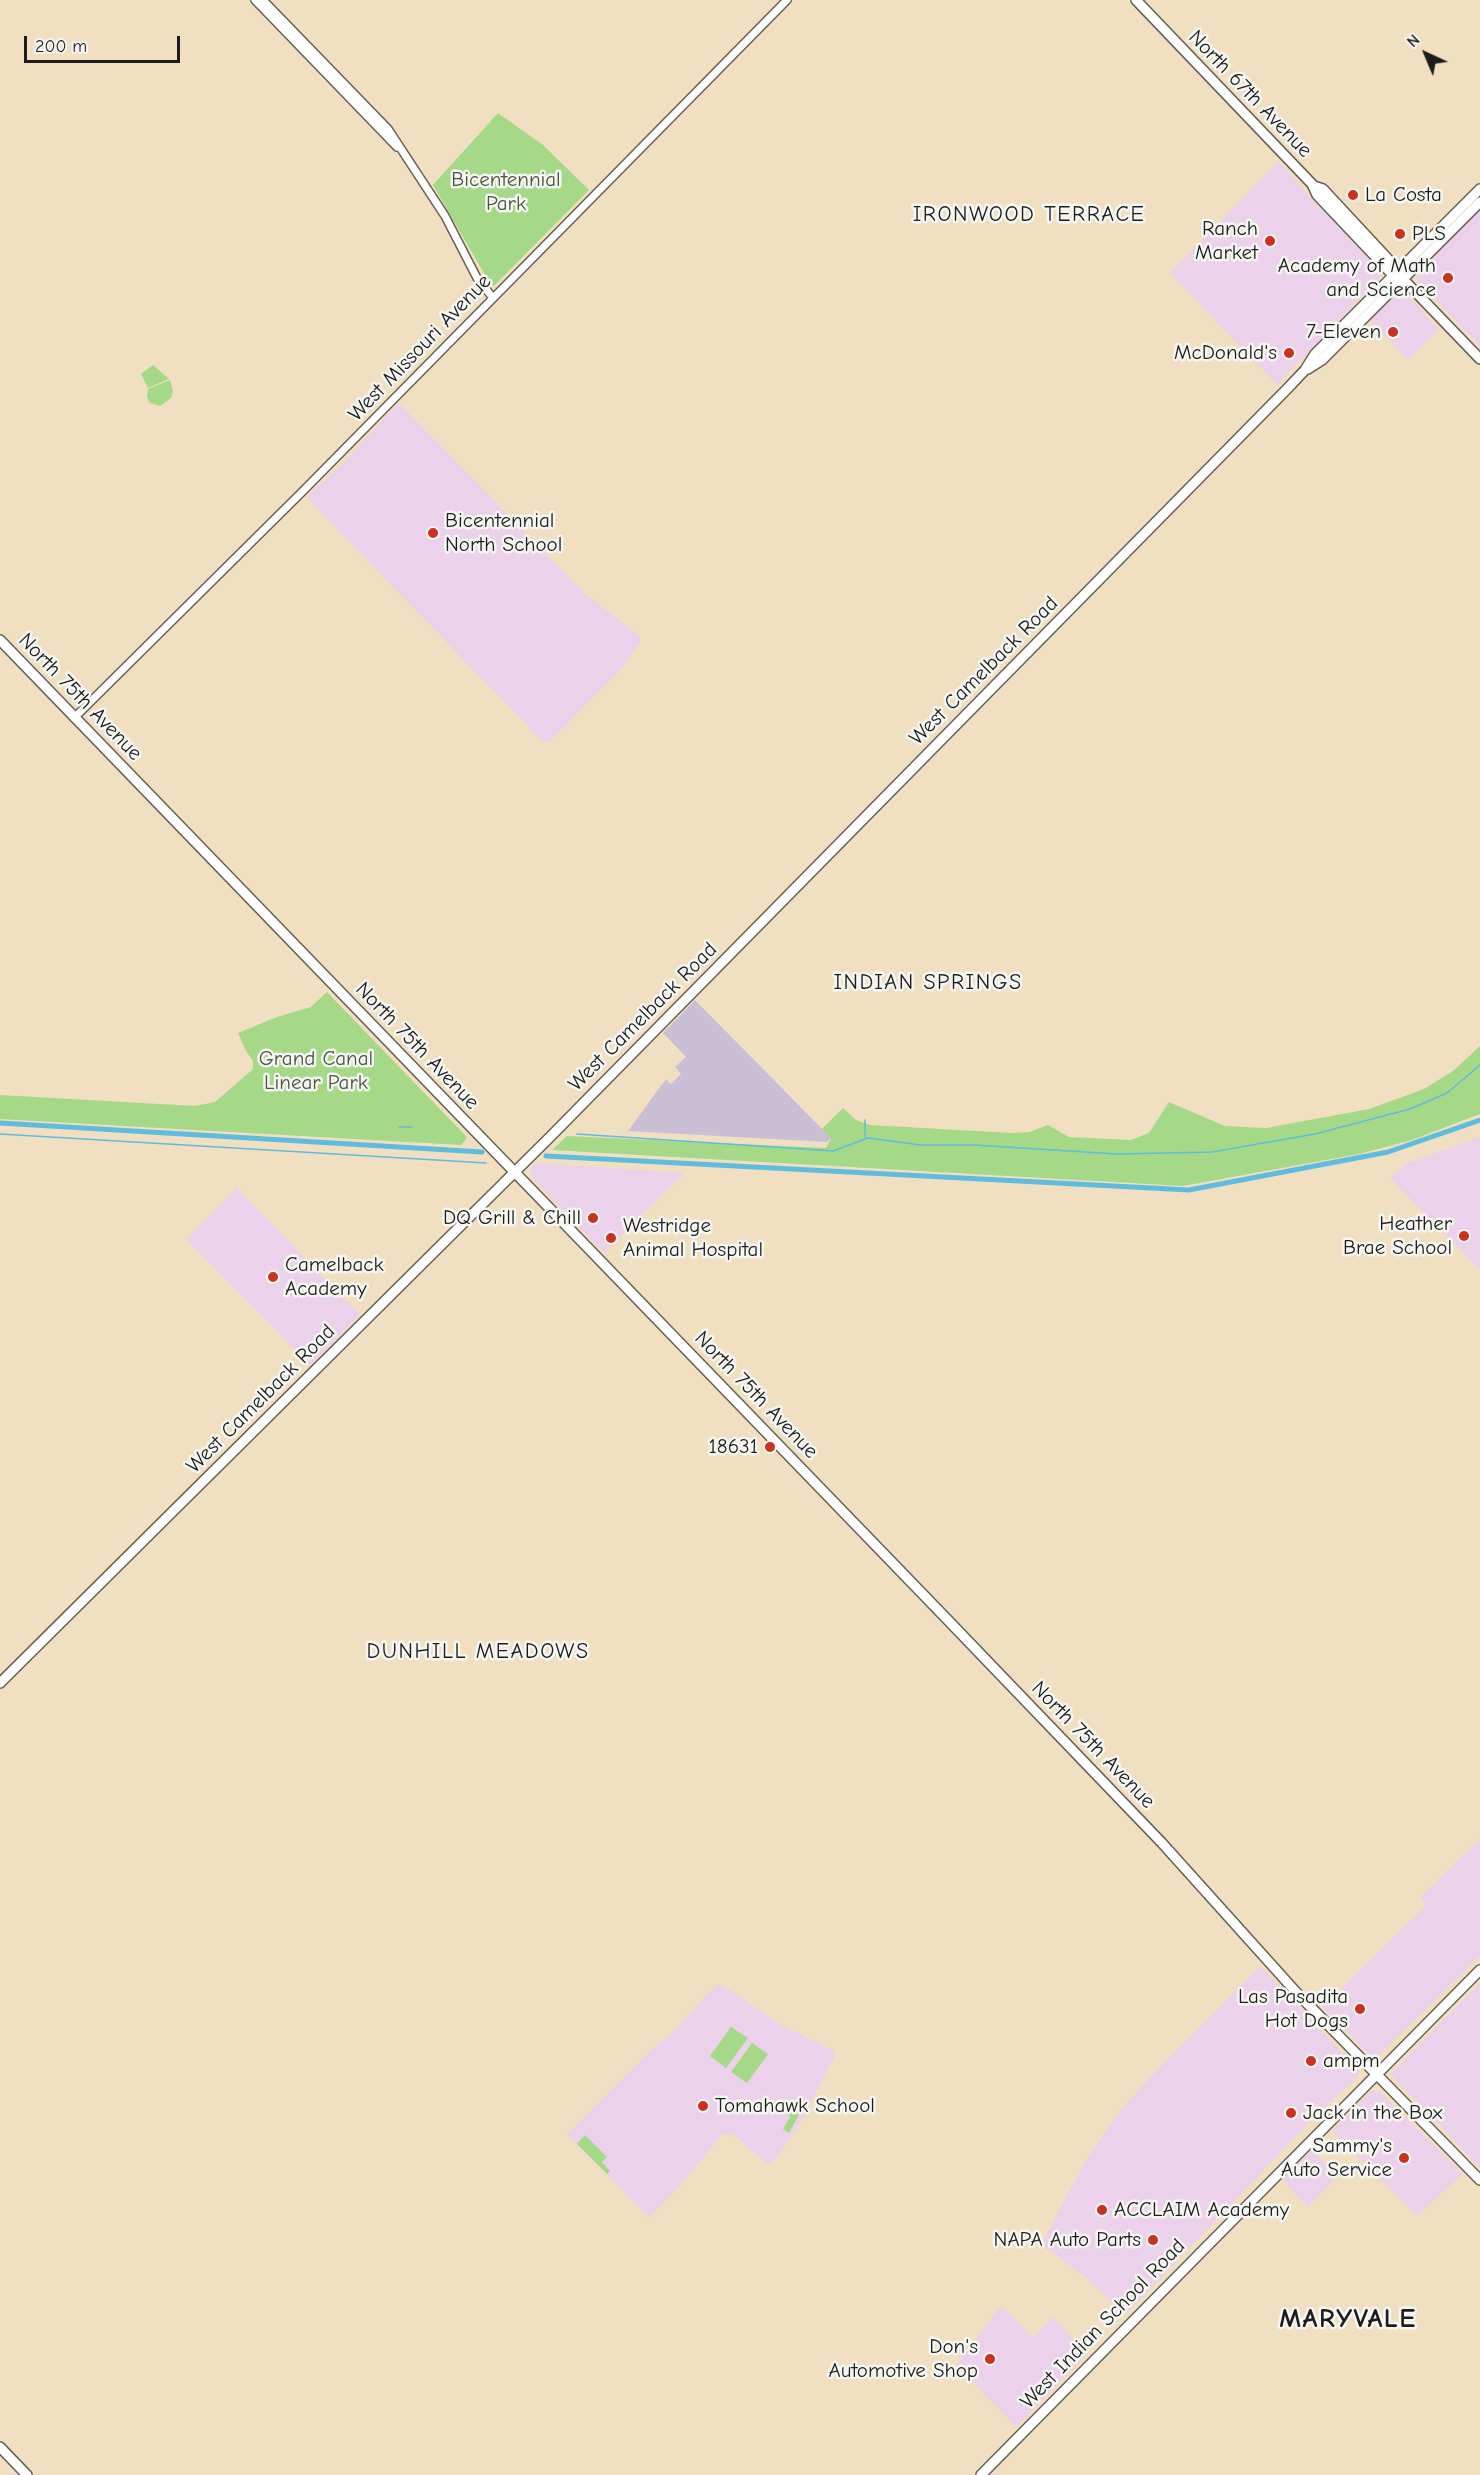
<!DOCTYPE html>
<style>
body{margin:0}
#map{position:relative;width:1480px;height:2475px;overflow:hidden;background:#f1dfc1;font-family:"Comic Neue",sans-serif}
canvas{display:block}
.north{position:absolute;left:1396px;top:24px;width:60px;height:60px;-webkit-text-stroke:4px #f6f6f2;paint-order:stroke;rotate:316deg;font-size:16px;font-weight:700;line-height:24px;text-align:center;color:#1c1c1c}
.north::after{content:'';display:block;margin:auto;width:21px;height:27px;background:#1c1c1c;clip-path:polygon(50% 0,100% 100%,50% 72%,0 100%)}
.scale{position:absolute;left:24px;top:36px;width:156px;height:27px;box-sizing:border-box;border:3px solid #1c1c1c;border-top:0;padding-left:8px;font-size:18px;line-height:21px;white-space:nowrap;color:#1c1c1c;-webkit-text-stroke:4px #f6f6f2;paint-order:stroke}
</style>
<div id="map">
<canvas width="1480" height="2475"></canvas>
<div class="north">N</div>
<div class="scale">200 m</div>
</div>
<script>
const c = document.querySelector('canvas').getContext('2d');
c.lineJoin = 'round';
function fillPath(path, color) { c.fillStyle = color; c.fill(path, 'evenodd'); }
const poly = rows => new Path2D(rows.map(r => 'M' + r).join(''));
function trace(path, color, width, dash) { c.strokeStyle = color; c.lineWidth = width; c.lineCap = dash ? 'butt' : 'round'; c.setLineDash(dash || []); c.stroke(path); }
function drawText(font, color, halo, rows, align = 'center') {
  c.font = font + ' "Comic Neue",sans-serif'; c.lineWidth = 5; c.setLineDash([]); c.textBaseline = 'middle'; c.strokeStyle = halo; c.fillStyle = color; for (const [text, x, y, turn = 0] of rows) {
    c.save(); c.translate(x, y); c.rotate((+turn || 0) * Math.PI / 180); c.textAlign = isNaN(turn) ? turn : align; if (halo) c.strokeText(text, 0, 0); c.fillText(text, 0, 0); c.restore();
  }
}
const built = poly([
 [1279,161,1319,208,1333,216,1382,276,1283,378,1278,386,1170,273],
 [1480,207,1480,347,1416,279,1417,273,1438,249],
 [1399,291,1408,295,1439,330,1408,360,1368,318],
 [396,405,401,405,584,593,640,636,640,642,621,669,549,742,543,742,308,499,308,495,343,464],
 [1480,1137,1480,1270,1390,1178,1406,1164],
 [536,1163,684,1173,604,1253,531,1177,531,1168],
 [237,1188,360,1315,310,1365,186,1239],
 [1480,1839,1480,1956,1379,2055,1370,2056,1322,2007,1426,1906,1420,1898],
 [1260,1966,1359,2070,1359,2076,1321,2110,1127,2313,1121,2312,1086,2277,1041,2244,1085,2162,1120,2111,1137,2091],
 [1480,1983,1480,2168,1390,2074],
 [716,1985,722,1985,783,2026,833,2050,835,2056,795,2132,772,2164,766,2163,734,2135,722,2134,686,2179,649,2218,567,2134,657,2044,665,2040],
 [1372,2090,1379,2091,1463,2174,1417,2216,1332,2131],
 [1312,2150,1338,2176,1308,2207,1282,2180],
 [1001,2306,1033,2337,1053,2317,1087,2354,1016,2427,956,2365]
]);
const industrial = poly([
 [695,1000,831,1138,827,1142,628,1131,666,1079,671,1084,681,1074,675,1067,686,1057,663,1033]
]);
const green = poly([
 [498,113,543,145,589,190,494,286,489,282,433,185],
 [153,365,169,379,148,388,141,374],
 [170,380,173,391,171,398,160,406,150,403,147,397,148,389],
 [327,992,463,1133,467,1138,461,1145,0,1119,0,1095,195,1106,215,1102,253,1069,253,1061,246,1051,238,1033,277,1017,311,1007],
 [1480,1046,1480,1114,1412,1140,1359,1154,1183,1186,552,1150,567,1136,826,1148,831,1138,822,1129,843,1108,856,1120,870,1125,1012,1133,1029,1132,1048,1125,1069,1137,1131,1140,1149,1133,1169,1102,1225,1126,1266,1128,1369,1109,1424,1089,1453,1071],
 [731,2027,748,2038,726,2068,710,2056],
 [752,2043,768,2054,747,2083,731,2072],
 [790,2105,801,2111,789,2133,783,2129,790,2117,785,2113],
 [585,2135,607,2157,602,2162,610,2171,607,2174,577,2144]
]);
const stream = poly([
 [865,1120,865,1137],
 [399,1127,412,1127],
 [0,1134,486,1163],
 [577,1134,833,1151,868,1138,921,1145,974,1145,1117,1154,1212,1152,1315,1134,1410,1109,1447,1093,1480,1065]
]);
const canal = poly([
 [0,1123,482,1152],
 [546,1156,1189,1190,1388,1152,1480,1120]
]);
const minor = poly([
 [255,0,397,147],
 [263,0,388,129,445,216,477,278,493,298],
 [74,718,303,491,787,0]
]);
const major = poly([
 [1136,0,1312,184,1317,195,1386,268,1393,275,1402,278,1480,359],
 [1314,186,1323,189,1401,273],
 [1308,369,1322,360,1480,202],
 [0,640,942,1614,1162,1843,1296,1992,1480,2180],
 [0,1683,551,1136,1286,390,1305,370,1315,354,1480,189],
 [0,2447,27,2475],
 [981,2475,1480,1970]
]);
const markers = [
 [1353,195,6,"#c8321e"],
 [1400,234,6,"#c8321e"],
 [1270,241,6,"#c8321e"],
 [1448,278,6,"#c8321e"],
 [1393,332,6,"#c8321e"],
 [1289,353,6,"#c8321e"],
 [433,533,6,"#c8321e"],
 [593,1218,6,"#c8321e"],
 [1464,1236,6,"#c8321e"],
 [611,1238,6,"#c8321e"],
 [273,1277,6,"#c8321e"],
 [770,1447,6,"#c8321e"],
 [1360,2009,6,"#c8321e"],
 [1311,2061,6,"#c8321e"],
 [703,2106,6,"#c8321e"],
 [1291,2113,6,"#c8321e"],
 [1404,2158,6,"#c8321e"],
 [1102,2210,6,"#c8321e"],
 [1153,2240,6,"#c8321e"],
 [990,2359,6,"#c8321e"]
];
const streetNames = [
 ["North 67th Avenue",1250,94,46],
 ["West Missouri Avenue",420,348,-46],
 ["West Camelback Road",984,671,-45],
 ["North 75th Avenue",80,697,46],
 ["West Camelback Road",643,1017,-45],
 ["North 75th Avenue",417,1046,46],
 ["North 75th Avenue",756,1395,46],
 ["West Camelback Road",261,1399,-45],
 ["North 75th Avenue",1093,1745,46],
 ["West Indian School Road",1103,2324,-46]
];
const parkNames = [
 ["Bicentennial",506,180],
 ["Park",506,204],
 ["Grand Canal",316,1059],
 ["Linear Park",316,1083]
];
const poiNames = [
 ["La Costa",1365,195,"left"],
 ["Ranch",1258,229],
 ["Market",1258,253],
 ["PLS",1412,234,"left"],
 ["Academy of Math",1436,266],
 ["and Science",1436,290],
 ["7-Eleven",1381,332],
 ["McDonald's",1277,353],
 ["Bicentennial",445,521,"left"],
 ["North School",445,545,"left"],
 ["DQ Grill & Chill",581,1218],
 ["Heather",1452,1224],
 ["Brae School",1452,1248],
 ["Westridge",623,1226,"left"],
 ["Animal Hospital",623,1250,"left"],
 ["Camelback",285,1265,"left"],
 ["Academy",285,1289,"left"],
 ["18631",758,1447],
 ["Las Pasadita",1348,1997],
 ["Hot Dogs",1348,2021],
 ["ampm",1323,2061,"left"],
 ["Tomahawk School",715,2106,"left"],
 ["Jack in the Box",1303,2113,"left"],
 ["Sammy's",1392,2146],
 ["Auto Service",1392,2170],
 ["ACCLAIM Academy",1114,2210,"left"],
 ["NAPA Auto Parts",1141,2240],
 ["Don's",978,2347],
 ["Automotive Shop",978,2371]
];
const neighbourhoodNames = [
 ["IRONWOOD TERRACE",1029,215],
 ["INDIAN SPRINGS",928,983],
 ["DUNHILL MEADOWS",478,1652]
];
const districtNames = [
 ["MARYVALE",1348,2319]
];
fillPath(built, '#ecd1ea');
fillPath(industrial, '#cbbfd5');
fillPath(green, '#a5d988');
trace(stream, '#60bcde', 1.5);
trace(canal, '#60bcde', 5);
trace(minor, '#676056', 10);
trace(major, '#676056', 12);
trace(minor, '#fff', 7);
trace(major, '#fff', 9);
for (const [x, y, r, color] of markers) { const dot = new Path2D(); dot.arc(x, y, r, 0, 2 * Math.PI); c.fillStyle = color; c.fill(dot); trace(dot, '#f6f6f2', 2); }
drawText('21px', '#1c1c1c', '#f6f6f2', streetNames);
drawText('21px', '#45553c', '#f6f6f2', parkNames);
drawText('21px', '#1c1c1c', '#f6f6f2', poiNames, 'right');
c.letterSpacing = '1.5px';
drawText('22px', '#1c1c1c', '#f6f6f2', neighbourhoodNames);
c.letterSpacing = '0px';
c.letterSpacing = '1.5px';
drawText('bold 27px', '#1c1c1c', '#f6f6f2', districtNames);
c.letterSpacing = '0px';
</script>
